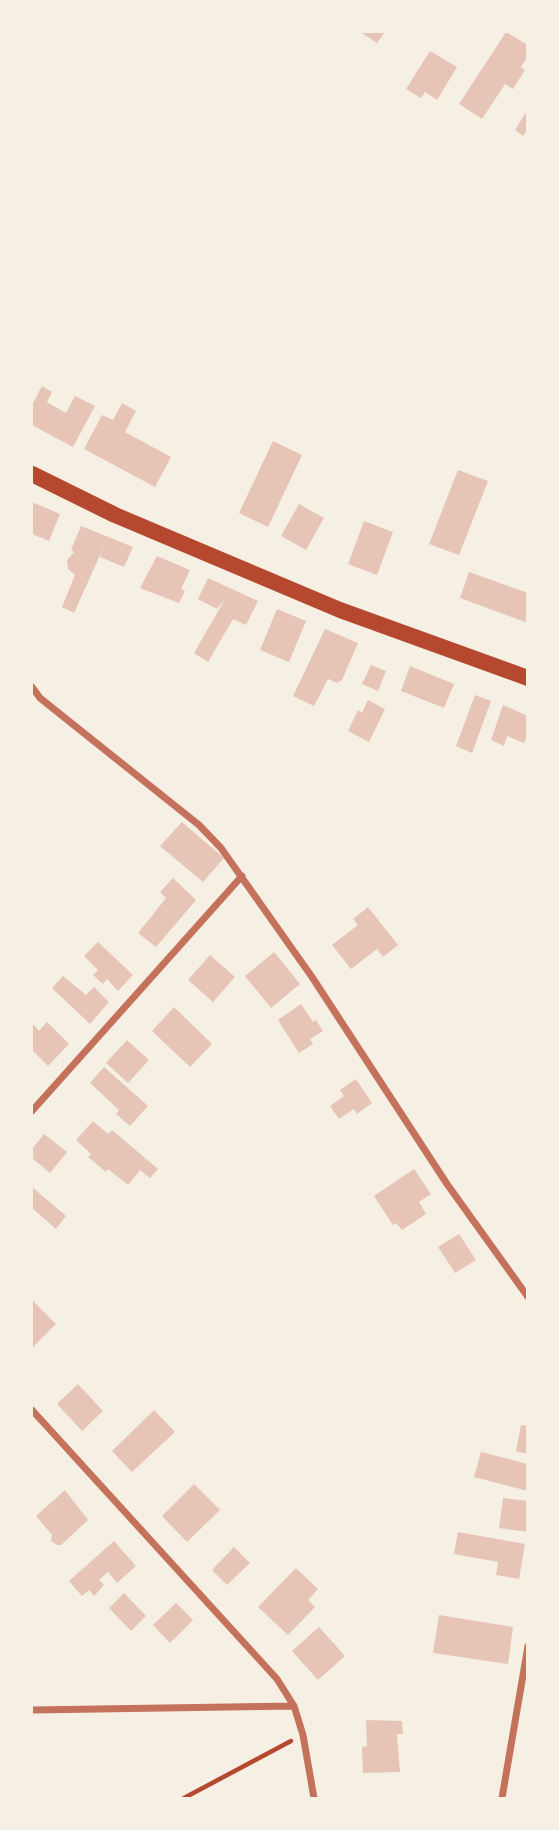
<!DOCTYPE html>
<style>
body{margin:0}
#map{position:relative;width:559px;height:1830px;overflow:hidden;background:#f6efe4;font-family:Karla,sans-serif}
canvas{display:block}
.frame{position:absolute;inset:0;border:33px solid #f6efe4;pointer-events:none}
</style>
<div id="map">
<canvas width="559" height="1830"></canvas>
<div class="frame"></div>
</div>
<script>
const c = document.querySelector('canvas').getContext('2d');
c.lineJoin = 'round';
function fillPath(path, color) { c.fillStyle = color; c.fill(path, 'evenodd'); }
const poly = rows => new Path2D(rows.map(r => 'M' + r).join(''));
function trace(path, color, width, dash) { c.strokeStyle = color; c.lineWidth = width; c.lineCap = dash ? 'butt' : 'round'; c.setLineDash(dash || []); c.stroke(path); }
const building = poly([
 [360,32,385,32,377,43],
 [506,32,528,45,528,56,521,67,525,70,513,89,505,84,482,119,459,104],
 [430,51,457,67,437,100,425,92,421,98,406,89],
 [528,109,528,129,523,136,515,130],
 [42,386,52,392,47,402,66,413,75,396,95,406,73,447,32,425,32,405],
 [122,403,136,411,125,432,171,457,155,487,84,449,102,415,113,420],
 [273,441,302,455,268,527,239,513],
 [458,470,488,481,459,555,429,544],
 [32,502,60,514,49,541,32,534],
 [299,504,324,518,306,550,281,536],
 [364,521,393,532,377,575,348,564],
 [81,526,133,547,124,567,100,557,105,544,74,613,62,607,75,575,68,569,67,560,74,552,71,550],
 [157,556,190,570,181,589,185,591,179,603,140,588],
 [469,572,528,593,528,623,460,598],
 [208,578,258,601,246,625,233,619,208,662,194,653,225,599,217,609,198,599],
 [277,609,306,621,289,662,260,650],
 [325,629,358,643,342,680,337,683,328,679,314,706,293,696],
 [371,665,386,671,378,691,362,684],
 [410,666,454,684,444,708,401,691],
 [475,695,491,701,472,753,456,746],
 [368,700,385,709,369,742,348,731,358,710,362,713],
 [503,705,528,716,528,735,524,743,507,736,504,746,491,740],
 [182,822,224,858,203,882,160,846],
 [173,878,196,900,156,947,138,933,166,898,160,892],
 [368,907,398,945,383,957,377,949,351,969,332,945,358,925,353,919],
 [98,942,133,975,118,991,107,979,103,984,93,975,98,970,84,956],
 [274,952,300,984,271,1008,245,976],
 [210,955,235,977,213,1002,188,980],
 [63,976,86,995,94,987,109,1002,90,1024,52,988],
 [301,1004,313,1022,316,1020,323,1031,310,1039,313,1044,299,1053,278,1020],
 [174,1007,212,1044,190,1067,152,1031],
 [47,1022,69,1044,48,1066,32,1050,32,1023,39,1031],
 [127,1040,149,1060,128,1083,106,1063],
 [104,1067,148,1106,130,1126,116,1114,119,1110,90,1083],
 [356,1079,372,1103,357,1114,354,1109,339,1119,330,1106,344,1096,340,1090],
 [93,1121,108,1134,112,1130,158,1169,150,1178,140,1170,128,1185,108,1169,106,1172,88,1157,91,1154,76,1140],
 [44,1134,67,1152,50,1173,32,1158,32,1149],
 [414,1169,431,1194,419,1202,426,1214,402,1230,396,1223,393,1225,374,1196],
 [32,1187,66,1216,56,1229,32,1208],
 [459,1234,476,1260,455,1273,438,1247],
 [33,1301,56,1324,32,1348,32,1303],
 [78,1384,103,1411,82,1431,57,1404],
 [154,1410,175,1432,132,1472,112,1451],
 [521,1425,528,1426,528,1454,516,1451],
 [481,1452,528,1464,528,1491,474,1477],
 [194,1484,220,1510,187,1542,162,1516],
 [65,1490,88,1520,61,1545,57,1545,51,1541,52,1535,36,1516],
 [503,1498,528,1501,528,1532,499,1528],
 [458,1532,525,1544,519,1579,496,1575,498,1562,454,1554],
 [114,1541,136,1566,117,1583,108,1572,99,1580,104,1585,94,1596,89,1590,82,1596,69,1581],
 [234,1547,250,1563,227,1585,212,1570],
 [296,1568,318,1589,308,1600,315,1607,288,1635,258,1607],
 [124,1593,146,1616,131,1631,109,1608],
 [176,1603,193,1620,170,1643,153,1625],
 [439,1615,513,1627,508,1664,433,1653],
 [319,1627,345,1656,318,1680,292,1651],
 [366,1720,402,1721,403,1734,397,1734,400,1772,363,1773,362,1747,367,1746]
]);
const path = poly([
 [184,1798,291,1741]
]);
const minor = poly([
 [32,687,40,698,199,825,221,848,312,977,447,1184,528,1297],
 [32,1111,242,876],
 [32,1410,277,1679,294,1706,303,1735,314,1798],
 [32,1710,294,1706],
 [502,1798,528,1646]
]);
const primary = poly([
 [32,474,115,515,340,610,528,678]
]);
fillPath(building, '#e6c5b7');
trace(path, '#b5482f', 4.5);
trace(minor, '#c5725c', 7);
trace(primary, '#b5482f', 16);
</script>
